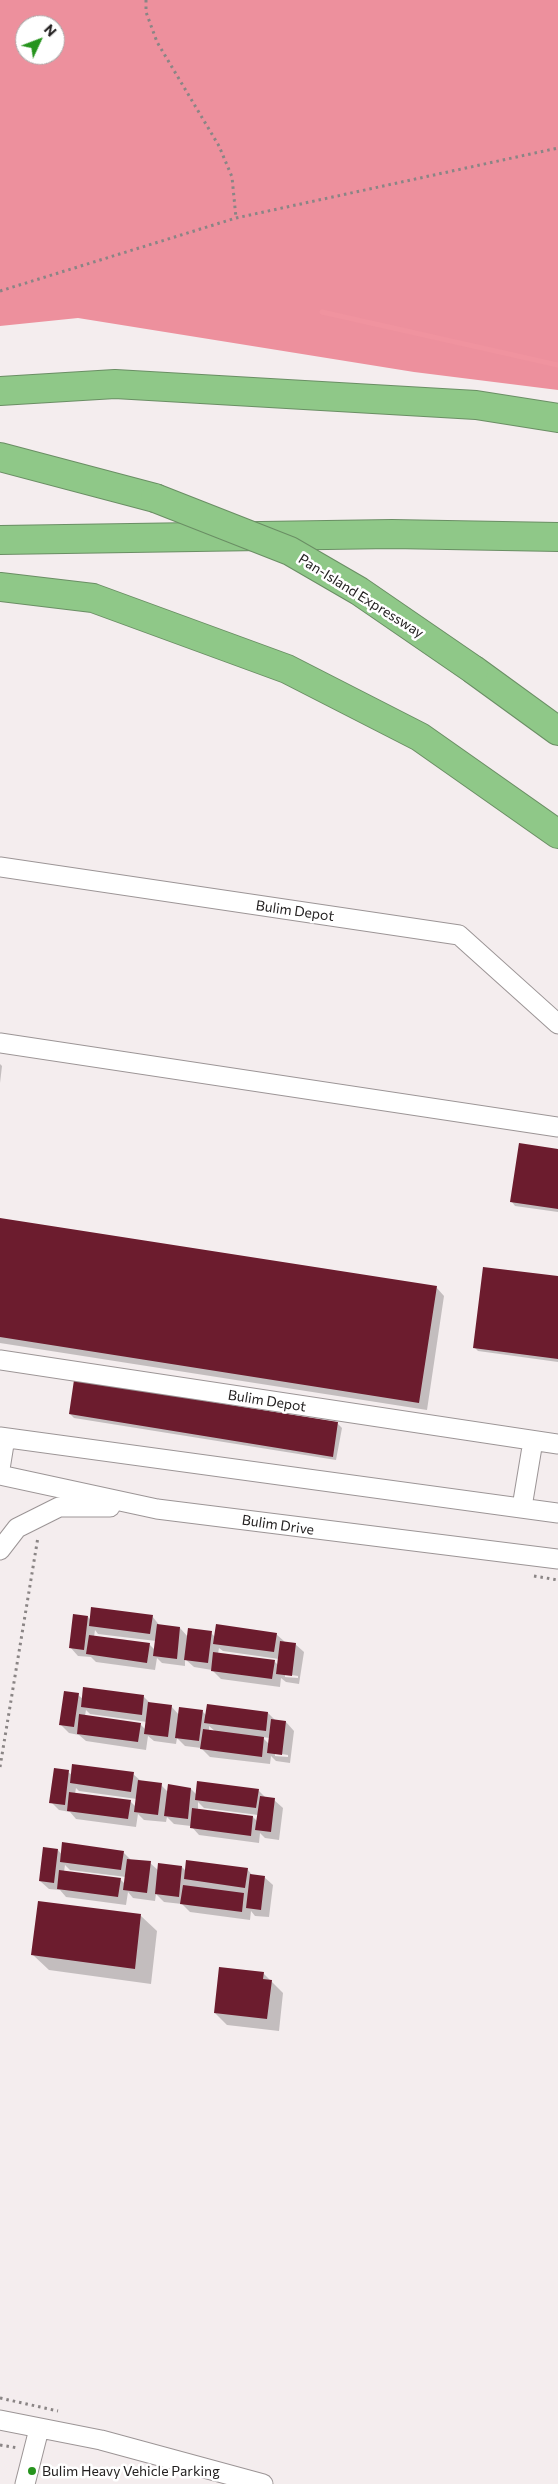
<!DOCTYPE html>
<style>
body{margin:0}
#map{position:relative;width:558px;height:2484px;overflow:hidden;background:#f4edee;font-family:Commissioner,sans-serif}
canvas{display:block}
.north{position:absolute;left:15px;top:15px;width:50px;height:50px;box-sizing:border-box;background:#fff;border:1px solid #a7a6a6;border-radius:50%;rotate:47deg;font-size:14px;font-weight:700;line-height:20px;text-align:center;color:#242121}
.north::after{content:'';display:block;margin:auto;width:18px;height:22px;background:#26941d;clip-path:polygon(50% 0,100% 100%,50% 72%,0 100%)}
</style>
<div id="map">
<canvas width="558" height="2484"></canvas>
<div class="north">N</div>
</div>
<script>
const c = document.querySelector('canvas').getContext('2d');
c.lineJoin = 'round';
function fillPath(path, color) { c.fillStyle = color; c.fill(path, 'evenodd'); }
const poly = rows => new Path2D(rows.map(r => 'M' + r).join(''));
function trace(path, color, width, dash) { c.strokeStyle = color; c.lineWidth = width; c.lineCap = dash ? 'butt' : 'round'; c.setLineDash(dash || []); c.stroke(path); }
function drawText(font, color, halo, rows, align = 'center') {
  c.font = font + ' Commissioner,sans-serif'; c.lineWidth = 5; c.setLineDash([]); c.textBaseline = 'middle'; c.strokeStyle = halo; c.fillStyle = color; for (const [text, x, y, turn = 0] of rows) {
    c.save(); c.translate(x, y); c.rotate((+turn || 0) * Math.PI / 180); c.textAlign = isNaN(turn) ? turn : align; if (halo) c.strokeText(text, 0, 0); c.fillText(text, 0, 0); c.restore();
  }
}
const forest = poly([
 [0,0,558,0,558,390,414,372,78,318,0,326],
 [25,25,55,25,55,55,25,55]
]);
const shadow = poly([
 [0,1064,2,1066,0,1083],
 [558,1150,558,1212,515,1206,512,1202],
 [0,1219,436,1287,444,1296,427,1410,0,1343],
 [558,1278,558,1362,478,1351,474,1347],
 [70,1414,338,1424,342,1428,336,1460,74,1418],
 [152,1616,160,1626,180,1628,188,1637,211,1633,215,1637,276,1634,285,1642,295,1644,304,1652,299,1684,286,1682,281,1678,280,1687,221,1679,212,1670,194,1667,185,1659,185,1666,162,1663,157,1658,155,1670,96,1662,91,1657,78,1656,70,1647,88,1617,91,1620],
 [95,1630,98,1634,156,1641,155,1650,149,1644,94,1637],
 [219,1648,223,1651,279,1659,279,1666,274,1661,218,1654],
 [285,1674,298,1676,298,1678,285,1677],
 [78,1695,83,1699,144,1697,151,1704,171,1706,179,1715,202,1711,207,1716,268,1713,276,1721,286,1722,294,1731,290,1763,276,1761,271,1756,270,1764,210,1757,201,1748,185,1746,177,1738,176,1744,154,1741,148,1736,146,1750,86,1741,79,1735,69,1733,61,1725],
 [86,1710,90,1714,147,1722,146,1730,140,1724,85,1716],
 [209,1726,216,1732,209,1731],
 [262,1737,270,1738,269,1744],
 [275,1753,288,1755,288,1757,275,1756],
 [68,1772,72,1775,133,1774,142,1782,161,1785,168,1792,191,1789,197,1795,258,1790,266,1798,274,1800,283,1808,279,1840,265,1838,260,1833,259,1843,199,1835,191,1826,174,1824,167,1817,166,1822,144,1820,138,1814,136,1827,76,1819,70,1812,59,1810,51,1802],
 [76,1788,79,1791,137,1799,136,1807,130,1801,75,1794],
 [198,1802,204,1808,258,1815,258,1822,253,1817,198,1810],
 [58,1850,62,1855,123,1852,132,1861,150,1863,159,1871,182,1867,186,1871,247,1869,253,1876,264,1877,273,1885,269,1917,255,1916,251,1911,250,1920,190,1912,182,1904,164,1902,156,1894,155,1901,133,1898,128,1892,126,1905,66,1897,60,1890,49,1889,40,1881],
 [65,1865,70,1870,126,1877,125,1884,120,1879,64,1872],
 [39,1902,141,1916,157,1931,151,1984,49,1970,33,1955],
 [263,1973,283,1993,279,2031,227,2025,215,2013]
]);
const stream = poly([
 [322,312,558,365]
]);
const building = poly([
 [519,1143,558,1149,558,1209,510,1202],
 [0,1218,437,1286,419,1403,0,1337],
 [483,1267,558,1276,558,1359,473,1348],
 [74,1380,338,1422,333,1457,69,1414],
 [91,1607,153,1615,150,1634,89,1626],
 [73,1614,88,1616,84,1650,69,1648],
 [157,1624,180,1627,177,1659,153,1656],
 [216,1624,277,1633,274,1652,213,1644],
 [188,1628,212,1631,208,1663,184,1660],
 [89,1635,150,1643,147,1663,86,1654],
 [280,1641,296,1643,292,1676,276,1674],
 [213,1652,275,1660,272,1679,211,1671],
 [83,1687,144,1695,142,1715,81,1707],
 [64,1691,79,1693,74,1727,59,1725],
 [148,1702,172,1705,168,1737,144,1734],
 [207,1704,268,1712,266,1731,204,1723],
 [179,1707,203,1710,199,1741,175,1738],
 [79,1714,141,1723,138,1742,77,1734],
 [271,1719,286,1721,282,1755,267,1753],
 [203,1729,264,1737,262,1757,200,1749],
 [72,1764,134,1772,131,1792,70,1783],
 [54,1768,69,1770,65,1805,49,1803],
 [138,1780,162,1783,158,1815,134,1812],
 [197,1781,259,1789,256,1808,195,1800],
 [168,1784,191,1788,188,1819,164,1816],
 [69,1792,131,1800,128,1819,67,1811],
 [260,1796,275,1798,271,1832,255,1830],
 [192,1808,253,1816,251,1836,190,1828],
 [62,1842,124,1851,121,1870,60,1862],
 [43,1847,58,1849,54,1883,39,1881],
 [127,1859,151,1861,147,1893,123,1890],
 [186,1860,248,1868,245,1888,184,1879],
 [158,1863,182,1866,179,1897,155,1894],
 [59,1870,121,1878,118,1897,57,1889],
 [250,1874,265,1876,261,1910,246,1908],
 [183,1885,244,1893,242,1912,180,1904],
 [38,1901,141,1914,135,1969,31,1955],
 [219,1967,264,1972,263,1979,272,1980,267,2019,214,2013]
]);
const path = poly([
 [146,0,146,12,157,42,219,146,232,177,236,218],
 [0,291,236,218,558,148],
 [534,1576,558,1580],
 [0,1767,38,1537],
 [0,2398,58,2411],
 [0,2445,18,2448]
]);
const minor = poly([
 [0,867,459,935,558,1024],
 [0,1043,558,1127],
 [0,1360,558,1444],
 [0,1437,558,1513],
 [0,1469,5,1438],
 [0,1475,157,1509,558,1559],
 [522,1507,533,1441],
 [0,1550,17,1528,59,1507,110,1507],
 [0,2420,101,2440,263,2484],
 [25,2484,39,2429]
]);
const highway = poly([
 [0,391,115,384,476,405,558,418],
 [0,457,155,498],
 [0,540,392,534,558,537],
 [0,587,93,598,287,669,420,737,558,834],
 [474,670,558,731]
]);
const highwayBridge = poly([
 [155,498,290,551,359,591,474,670]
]);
const markers = [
 [32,2471,5,"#26941d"]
];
const streetNames = [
 ["Pan-Island Expressway",361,596,32],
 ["Bulim Depot",295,911,8],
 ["Bulim Depot",267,1401,9],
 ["Bulim Drive",278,1525,8]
];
const poiNames = [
 ["Bulim Heavy Vehicle Parking",42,2471]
];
fillPath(forest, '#ed909d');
fillPath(shadow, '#0003');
trace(stream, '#f0939f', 5);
fillPath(building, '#6c1c2e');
trace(minor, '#9c9596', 21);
trace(highway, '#6a8e64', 30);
trace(path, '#8a8585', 3, [2.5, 4]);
trace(minor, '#fff', 19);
trace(highway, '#8fc888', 28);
trace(highwayBridge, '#6a8e64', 30, []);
trace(highwayBridge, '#8fc888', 28);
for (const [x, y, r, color] of markers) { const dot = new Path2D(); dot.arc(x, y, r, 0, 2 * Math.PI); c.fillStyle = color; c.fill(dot); trace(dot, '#fff', 2); }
drawText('14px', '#242121', '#fff', streetNames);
drawText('14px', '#242121', '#fff', poiNames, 'left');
</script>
